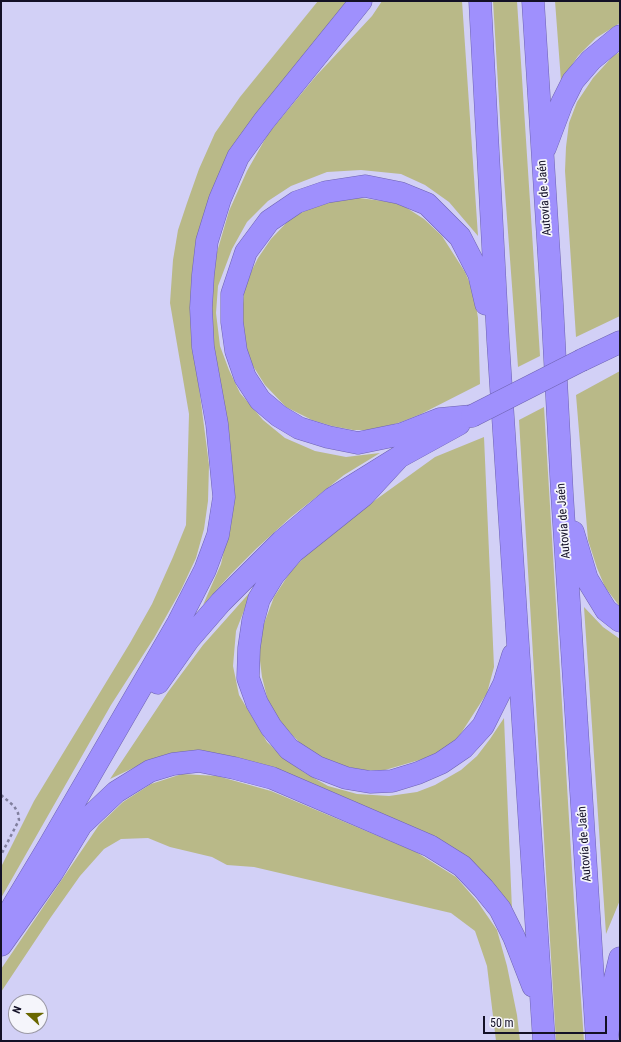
<!DOCTYPE html>
<meta charset="utf-8">
<style>
body{margin:0}
#map{position:relative;width:621px;height:1042px;overflow:hidden;background:#d2d0f6;font-family:"Roboto Condensed",sans-serif}
canvas{display:block}
.frame{position:absolute;inset:0;border:2px solid #131026;pointer-events:none}
.north{position:absolute;left:8px;top:994px;width:40px;height:40px;box-sizing:border-box;background:#f5f5fb;border:1px solid #9b99a6;border-radius:50%;rotate:291deg;font-size:11px;font-weight:700;line-height:16px;text-align:center;color:#131026}
.north::after{content:'';display:block;margin:auto;width:14px;height:18px;background:#6a6700;clip-path:polygon(50% 0,100% 100%,50% 72%,0 100%)}
.scale{position:absolute;left:483px;top:1016px;width:124px;height:18px;box-sizing:border-box;border:2px solid #131026;border-top:0;padding-left:5px;font-size:12px;line-height:14px;white-space:nowrap;color:#131026;-webkit-text-stroke:3px #f5f5fb;paint-order:stroke}
</style>
<div id="map">
<canvas width="621" height="1042"></canvas>
<div class="frame"></div>
<div class="north">N</div>
<div class="scale">50 m</div>
</div>
<script>
const c = document.querySelector('canvas').getContext('2d');
c.lineJoin = 'round';
function fillPath(path, color) { c.fillStyle = color; c.fill(path, 'evenodd'); }
const poly = rows => new Path2D(rows.map(r => 'M' + r).join(''));
function trace(path, color, width, dash) { c.strokeStyle = color; c.lineWidth = width; c.lineCap = dash ? 'butt' : 'round'; c.setLineDash(dash || []); c.stroke(path); }
function drawText(font, color, halo, rows, align = 'center') {
  c.font = font + ' "Roboto Condensed",sans-serif'; c.lineWidth = 3.5; c.setLineDash([]); c.textBaseline = 'middle'; c.strokeStyle = halo; c.fillStyle = color; for (const [text, x, y, turn = 0] of rows) {
    c.save(); c.translate(x, y); c.rotate((+turn || 0) * Math.PI / 180); c.textAlign = isNaN(turn) ? turn : align; if (halo) c.strokeText(text, 0, 0); c.fillText(text, 0, 0); c.restore();
  }
}
const green = poly([
 [318,1,349,1,228,158,195,356,209,465,208,501,204,529,196,558,181,590,154,638,111,705,1,898,1,867,34,801,130,643,152,604,173,557,186,525,189,414,170,303,173,260,178,230,187,203,199,169,215,133,240,97],
 [382,1,462,1,478,236,449,202,425,185,401,174,361,170,327,172,291,186,268,201,247,222,232,249,218,286,216,313,220,346,229,370,240,393,263,420,285,438,315,451,346,457,380,453,344,475,291,517,257,548,231,574,203,605,221,564,228,533,211,331,212,290,215,259,229,211,247,171,268,134,316,76,372,16],
 [493,1,517,1,540,356,518,367,502,151],
 [555,1,620,1,620,23,596,38,578,56,561,81],
 [620,52,620,316,576,337,565,171,566,147,569,123,577,102,593,78,613,56],
 [351,197,399,203,424,219,442,236,465,272,474,293,478,318,480,384,421,414,401,422,374,430,353,430,332,426,312,420,286,407,265,385,253,366,243,345,242,314,245,284,258,258,271,239,290,219,310,208,329,200],
 [620,371,620,607,605,587,597,568,588,540,576,395],
 [544,407,574,901,584,1041,556,1041,519,420],
 [484,437,494,667,487,693,456,741,433,756,385,770,364,770,342,766,320,757,300,743,280,722,268,701,262,677,259,653,262,629,274,597,291,571,314,547,349,519,435,457],
 [252,590,236,631,233,666,239,695,267,742,286,760,305,773,328,786,357,794,389,796,417,792,435,785,461,770,477,756,490,739,504,718,512,910,373,811,150,760,110,779,168,692,203,645],
 [584,607,603,627,620,639,620,900,606,934],
 [182,774,217,776,271,791,416,852,456,877,477,901,497,930,507,966,517,1015,520,1041,496,1041,487,966,475,931,451,913,254,867,227,865,212,857,170,847,148,838,121,839,104,849,80,876,51,917,1,992,1,969,99,825,123,802,151,784]
]);
const path = poly([
 [1,795,14,806,18,813,19,820,1,855]
]);
const highway = poly([
 [480,1,498,341,544,1041],
 [533,1,552,303,562,493,597,1041],
 [545,148,562,103,573,81,591,60,620,36],
 [582,360,620,342],
 [472,416,440,419,402,434,358,443,328,437,299,428,279,416,260,400,245,377,236,351,232,322,232,294,246,252,269,221,297,202,326,192,365,186,400,193,427,204,460,237,479,274,486,304],
 [399,457,363,496,293,552,273,576,259,599,253,621,249,648,248,678,257,703,271,727,289,749,317,767,346,778,370,782,392,781,418,773,441,763,463,748,483,726,504,684,513,655],
 [573,532,587,579,606,610,620,621],
 [158,683,189,639,221,602,282,541,333,498,399,457,459,424],
 [1,926,49,846,178,623,205,570,218,535,224,497,217,424,203,347,201,308,203,275,207,241,220,199,238,157,264,121,361,1],
 [1,945,52,873,81,825,116,792,150,771,173,764,199,761,234,768,272,778,430,846,462,866,483,888,500,909,514,937,533,986],
 [607,1038,613,987,620,958]
]);
const highwayBridge = poly([
 [472,416,582,360]
]);
const streetNames = [
 ["Autovía de Jaén",545,198,-94],
 ["Autovía de Jaén",564,521,-94],
 ["Autovía de Jaén",585,844,-94]
];
fillPath(green, '#b9b988');
trace(highway, '#6e63b2', 23);
trace(path, '#817f9e', 2.5, [3, 3]);
trace(highway, '#9f90fd', 22);
trace(highwayBridge, '#6e63b2', 23, []);
trace(highwayBridge, '#9f90fd', 22);
drawText('12px', '#131026', '#f5f5fb', streetNames);
</script>
